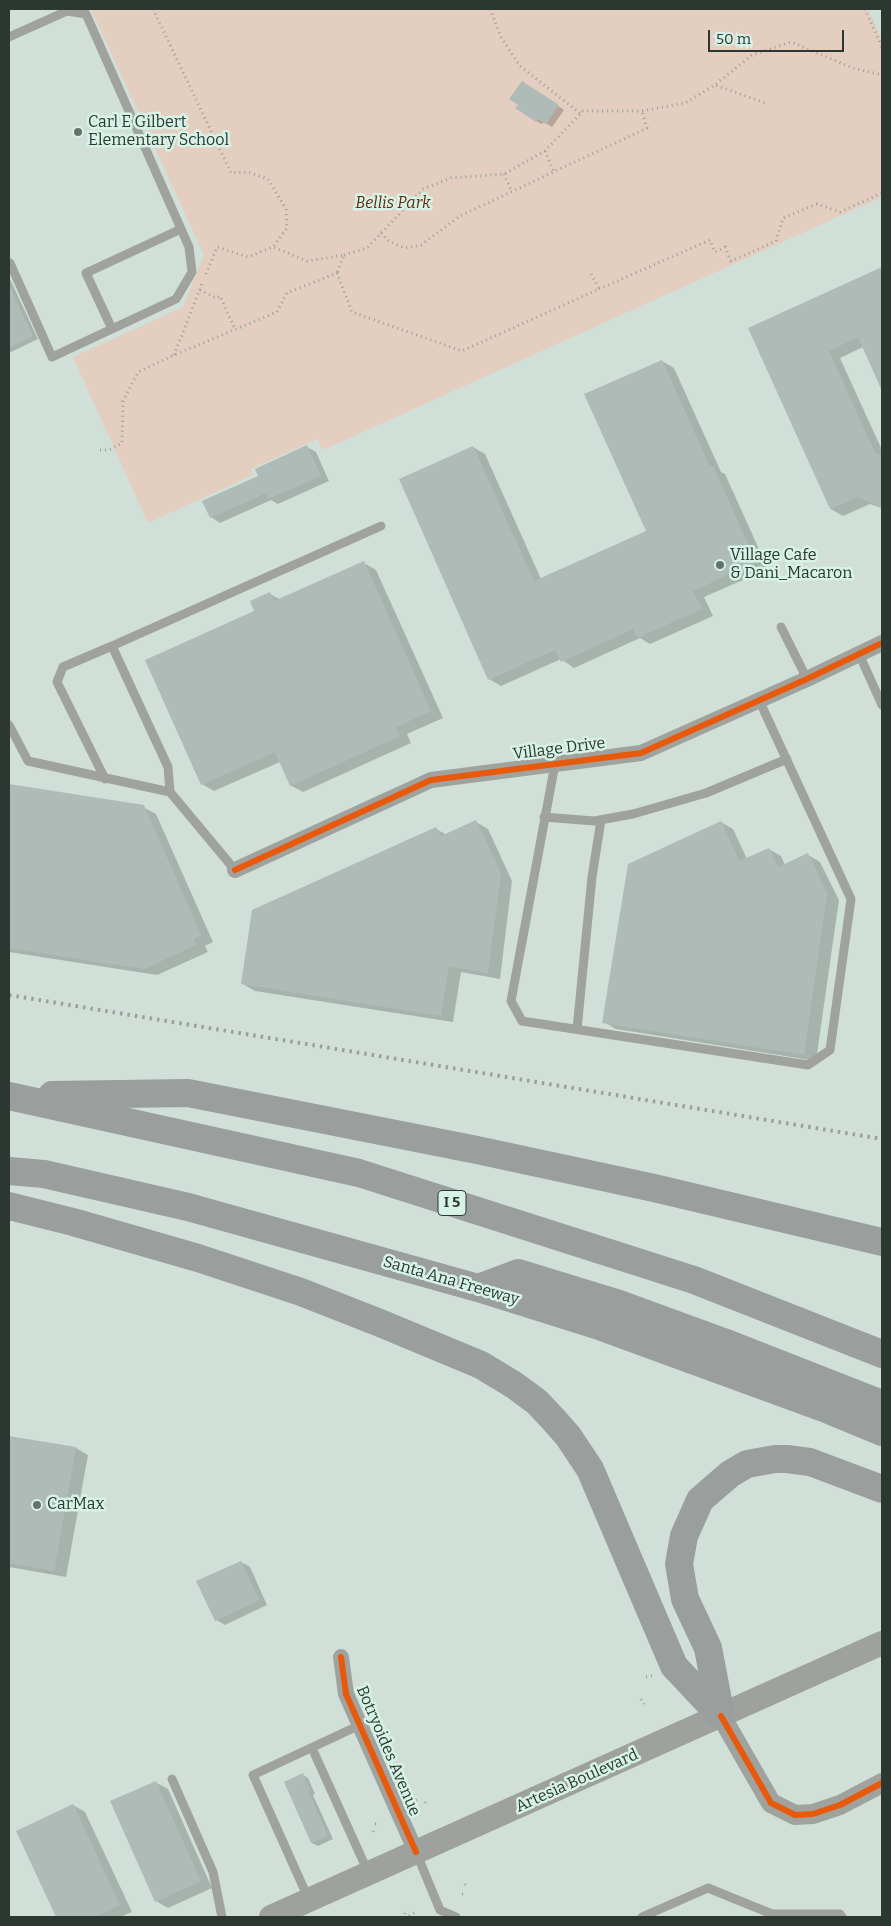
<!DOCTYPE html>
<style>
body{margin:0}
#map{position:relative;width:891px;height:1926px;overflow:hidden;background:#d0e0d9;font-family:Bitter,serif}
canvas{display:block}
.frame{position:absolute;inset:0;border:10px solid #2c3732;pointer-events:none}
.scale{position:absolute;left:708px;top:30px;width:136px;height:22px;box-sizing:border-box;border:2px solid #2c3732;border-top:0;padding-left:6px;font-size:15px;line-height:18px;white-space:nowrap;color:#2c3732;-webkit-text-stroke:4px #d7f3e7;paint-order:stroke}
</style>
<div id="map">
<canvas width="891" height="1926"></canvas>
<div class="frame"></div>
<div class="scale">50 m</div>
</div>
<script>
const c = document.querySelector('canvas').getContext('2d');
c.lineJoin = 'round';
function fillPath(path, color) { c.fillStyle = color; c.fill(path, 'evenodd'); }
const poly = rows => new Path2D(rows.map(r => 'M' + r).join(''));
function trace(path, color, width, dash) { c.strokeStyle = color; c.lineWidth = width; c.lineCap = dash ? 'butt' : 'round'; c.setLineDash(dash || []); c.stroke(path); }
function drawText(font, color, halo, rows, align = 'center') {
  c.font = font + ' Bitter,serif'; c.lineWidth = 5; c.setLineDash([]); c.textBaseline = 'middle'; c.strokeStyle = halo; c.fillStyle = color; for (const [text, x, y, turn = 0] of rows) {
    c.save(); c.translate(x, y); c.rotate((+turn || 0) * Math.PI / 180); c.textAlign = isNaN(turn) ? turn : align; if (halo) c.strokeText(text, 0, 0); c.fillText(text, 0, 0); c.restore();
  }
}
const green = poly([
 [91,9,868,9,882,39,882,197,323,450,317,439,251,469,253,475,148,523,73,357,183,307,204,255]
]);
const shadow = poly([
 [528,86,564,110,552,127,544,122,542,124,536,121],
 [882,269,882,388,863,347,840,358,882,450,882,508,870,504,843,516,831,509,750,328],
 [9,277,38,339,9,353],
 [662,361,674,368,721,472,725,474,768,569,704,597,713,616,650,644,640,638,574,668,561,659,501,686,489,679,473,447,485,454,541,579,647,531],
 [307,447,316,452,329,481,278,504,271,500,220,523,211,517,259,477],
 [364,563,376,570,443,718,407,734,411,743,303,792,290,785,280,762,214,791,202,784,256,612,270,594,281,600],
 [9,785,143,807,156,814,213,942,205,946,208,952,157,975,9,952],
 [476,822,488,829,512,881,500,979,461,972,453,1022,255,991,243,984,436,829,447,835],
 [721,822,733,829,747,859,769,849,781,856,785,865,808,855,820,862,839,900,816,1061,616,1029,604,1022],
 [9,1437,76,1448,88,1455,66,1577,9,1567],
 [241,1562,250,1567,267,1605,225,1625,216,1620],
 [303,1775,308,1778,315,1794,313,1795,333,1839,318,1846,312,1843,286,1782],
 [155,1782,168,1789,212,1888,168,1908,156,1901],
 [73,1805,85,1812,132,1912,120,1917,58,1917,17,1831]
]);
const building = poly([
 [522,81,559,105,546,124,538,119,536,122,515,108,518,105,509,99],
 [882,267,882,391,858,337,829,351,875,453,882,456,882,507,857,497,830,509,748,328],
 [9,285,33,336,9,348],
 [662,360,710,467,713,466,756,562,693,591,702,609,637,638,633,629,561,662,555,650,488,680,399,479,473,446,534,581,646,531,584,394],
 [307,445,321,476,268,499,266,493,210,518,202,501,258,476,255,469],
 [364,561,431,711,396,727,400,736,290,786,275,752,201,785,145,660,254,611,250,601,270,592,274,601],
 [9,784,144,805,201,935,194,939,196,945,144,969,9,948],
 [476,820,501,873,488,973,449,966,441,1016,241,984,252,910,436,827,441,836],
 [721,821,739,861,769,848,778,867,808,853,827,893,804,1055,602,1023,628,864],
 [9,1436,76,1447,54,1571,9,1563],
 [241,1561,259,1600,215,1621,196,1581],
 [303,1773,310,1790,308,1791,328,1836,311,1843,284,1782],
 [156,1781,201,1881,155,1902,110,1801],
 [73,1804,120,1905,95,1917,56,1917,16,1831]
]);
const path = poly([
 [153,9,231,173,248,172,268,179,286,209,287,228,273,247],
 [490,9,501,37,520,66,581,114],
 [865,9,882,47],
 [716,84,752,55,791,42,853,68,882,75],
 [545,151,554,172],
 [504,174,512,192],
 [381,233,390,242,405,248,421,245,460,216,647,128,642,111],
 [344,255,367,248,423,189,451,178,504,174,545,151,583,111,642,111,685,103,715,85,768,104],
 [206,274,217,247,248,257,273,247,307,261,344,255,337,273],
 [599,289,710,240,715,252,725,247,731,261,776,241,783,218,817,204,840,212,882,193],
 [200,290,216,298,220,296,235,329],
 [174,355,202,284],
 [100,450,109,450,122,443,123,401,138,372,174,355,277,312,287,293,337,273,352,312,462,351,599,289,590,272],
 [646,1677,654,1675],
 [641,1699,644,1704],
 [416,1800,420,1797],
 [425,1803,427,1799],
 [375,1824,380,1823],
 [373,1831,375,1835],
 [465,1884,468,1888],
 [462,1894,466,1893],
 [405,1914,406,1909],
 [409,1916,416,1912]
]);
const service = poly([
 [9,37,67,11,66,9],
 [10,263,52,357,176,299,192,272,189,247,86,14,67,11],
 [112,329,86,273,181,229],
 [781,627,807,679],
 [859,654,882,705],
 [9,725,28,761,170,792,235,870],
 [555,764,511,1001,522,1021,808,1065,830,1050,851,899,759,700],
 [105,779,57,682,63,667,112,646],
 [170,792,168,767,112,646,381,526],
 [544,817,594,821,633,814,706,793,787,759],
 [577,1029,592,877,601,820],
 [312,1748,368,1872],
 [172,1779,213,1872,222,1917],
 [416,1852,440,1910,456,1917],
 [309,1900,253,1775,360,1725],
 [642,1917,708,1888,772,1914,840,1914,842,1917]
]);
const minor = poly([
 [235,870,431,780,641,753,807,679,882,643],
 [341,1657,346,1694,416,1852]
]);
const tertiary = poly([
 [721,1716,771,1803,795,1815,813,1814,840,1805,882,1783]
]);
const secondary = poly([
 [271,1917,882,1643]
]);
const motorway = poly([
 [52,1095,188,1093,477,1150,654,1188,882,1242],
 [9,1096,359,1173,694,1280,882,1354],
 [9,1171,44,1174,188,1207,478,1288,602,1327,824,1408,882,1432],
 [9,1206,73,1222,198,1258,301,1292,380,1323,481,1365,514,1385,537,1402,553,1419,568,1436,590,1469,674,1666,721,1716],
 [478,1288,518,1273,619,1304,734,1346,882,1404],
 [721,1716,708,1648,685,1599,679,1564,684,1536,700,1500,730,1474,747,1464,775,1459,787,1459,810,1462,882,1489]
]);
const rail = poly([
 [9,995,882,1139]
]);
const cycleway = poly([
 [235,870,431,780,641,753,807,679,882,643],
 [341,1657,346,1694,416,1852],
 [721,1716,771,1803,795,1815,813,1814,840,1805,882,1783]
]);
const markers = [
 [78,132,5,"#65726c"],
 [720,565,5,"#65726c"],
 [37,1505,5,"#65726c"]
];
const shields = [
 [452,1203,28]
];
const shieldNames = [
 ["I 5",452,1203]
];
const poiNames = [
 ["Carl E Gilbert",88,123],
 ["Elementary School",88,141],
 ["Village Cafe",730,556],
 ["& Dani_Macaron",730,574],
 ["CarMax",47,1505]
];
const parkNames = [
 ["Bellis Park",393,204]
];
const streetNames = [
 ["Village Drive",559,749,-7],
 ["Santa Ana Freeway",451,1281,16],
 ["Botryoides Avenue",388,1751,67],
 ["Artesia Boulevard",577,1781,-24]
];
fillPath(green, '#e4cec0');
fillPath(shadow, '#0003');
fillPath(building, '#afbbb6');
trace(path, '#9a9f9b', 3, [1, 4]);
trace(service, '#a0a29e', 9);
trace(minor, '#a0a29e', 16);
trace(tertiary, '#a0a29e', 20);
trace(secondary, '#9ea19e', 24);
trace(motorway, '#9a9f9d', 28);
trace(rail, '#9a9f9b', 4, [2.5, 5]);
trace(cycleway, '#e8590c', 6);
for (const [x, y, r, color] of markers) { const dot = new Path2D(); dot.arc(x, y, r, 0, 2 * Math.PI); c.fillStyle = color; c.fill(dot); trace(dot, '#d7f3e7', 2); }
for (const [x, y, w] of shields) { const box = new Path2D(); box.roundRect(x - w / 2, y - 12.5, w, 25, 4); c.fillStyle = '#d7f3e7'; c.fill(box); trace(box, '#2c3732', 1); }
drawText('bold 15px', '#2c3732', null, shieldNames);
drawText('16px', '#2c3732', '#d7f3e7', poiNames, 'left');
drawText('italic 16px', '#632911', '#d7f3e7', parkNames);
drawText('16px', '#2c3732', '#d7f3e7', streetNames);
</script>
